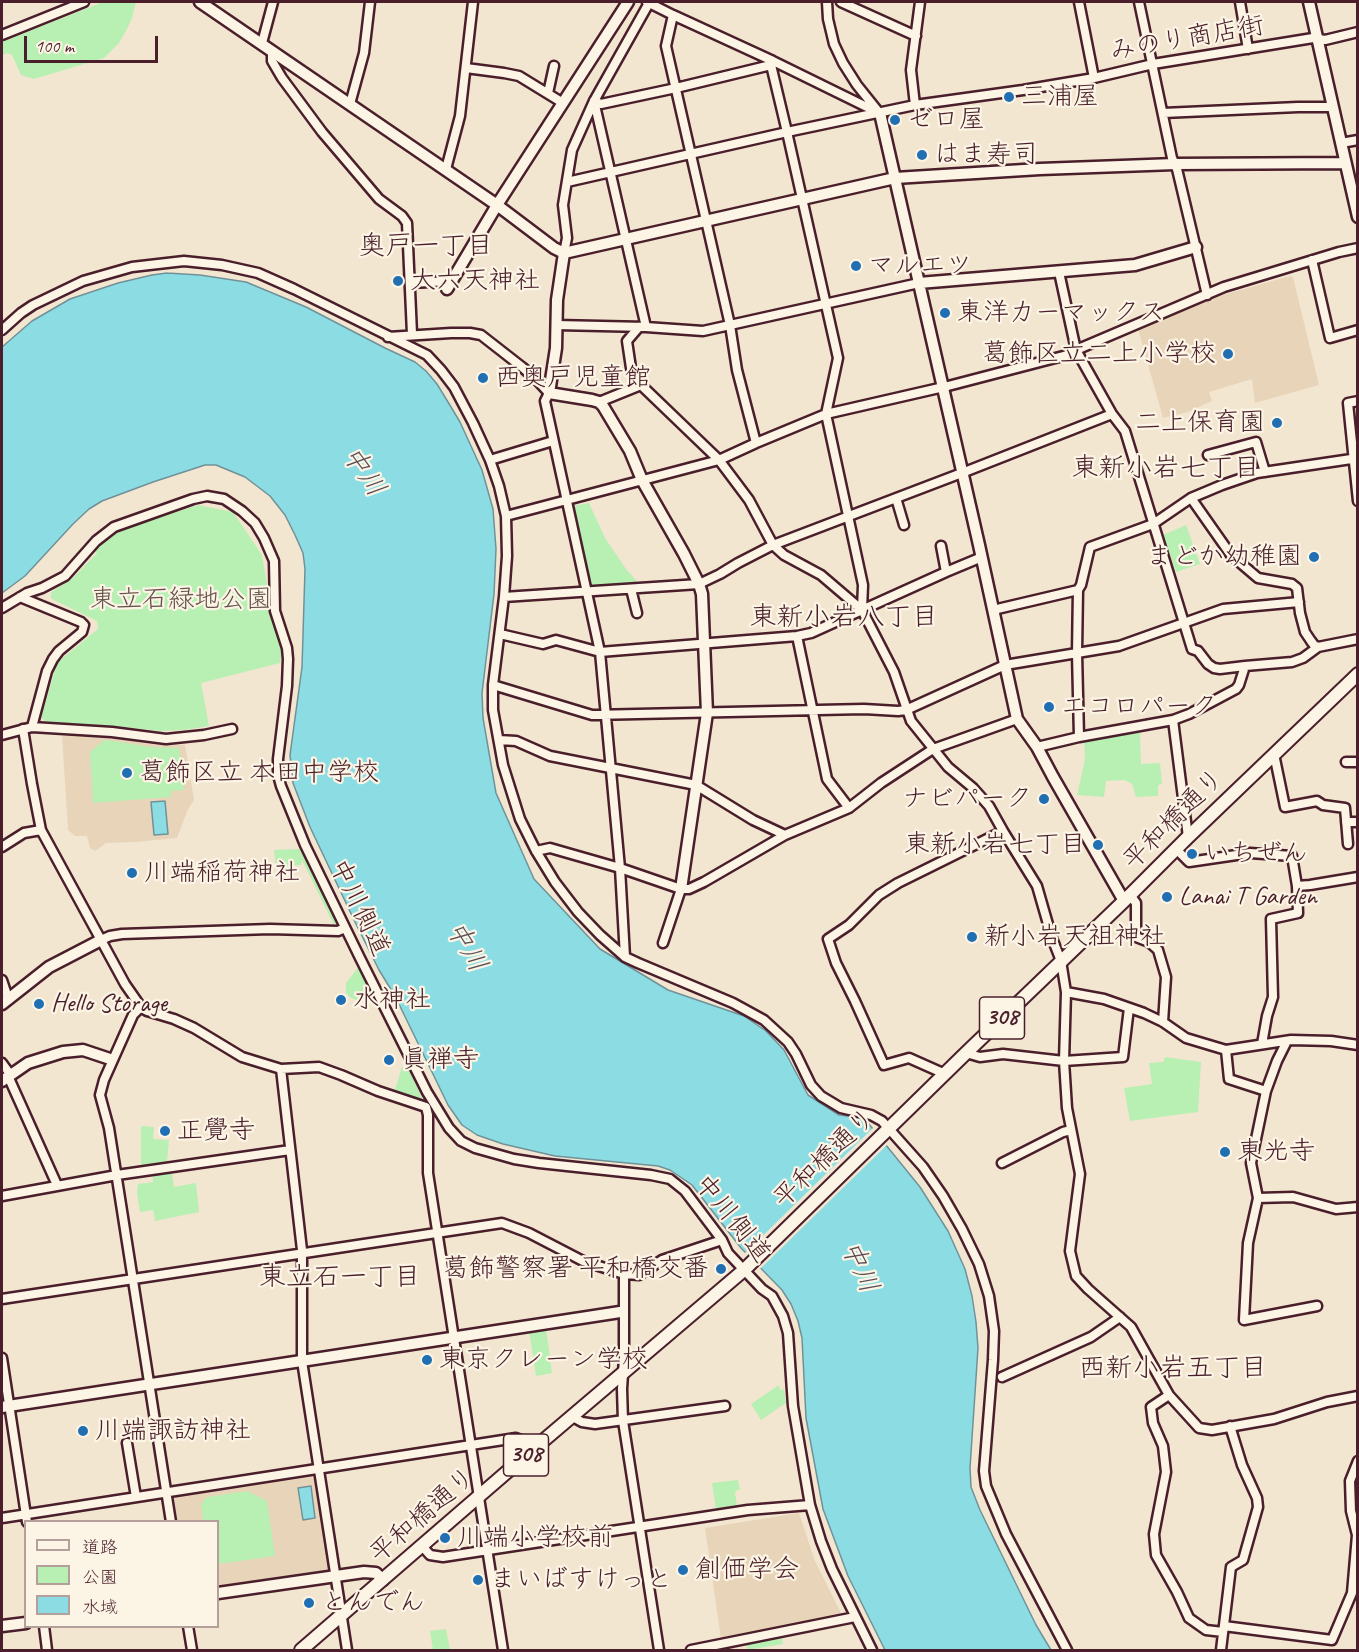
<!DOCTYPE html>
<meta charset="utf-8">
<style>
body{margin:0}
#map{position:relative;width:1359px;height:1652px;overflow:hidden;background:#f3e6d1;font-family:Caveat,"Klee One",sans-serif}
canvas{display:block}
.frame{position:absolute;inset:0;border:3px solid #4a1f2b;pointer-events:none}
.legend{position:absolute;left:24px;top:1520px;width:195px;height:108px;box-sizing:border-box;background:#fcf5e5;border:2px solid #b59f9b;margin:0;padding:8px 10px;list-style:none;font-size:18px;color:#4a1f2b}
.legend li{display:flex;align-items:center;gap:12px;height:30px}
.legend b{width:30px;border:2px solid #b59f9b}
.scale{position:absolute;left:24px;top:36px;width:134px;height:27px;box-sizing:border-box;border:3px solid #4a1f2b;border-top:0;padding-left:8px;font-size:18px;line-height:21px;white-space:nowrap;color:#4a1f2b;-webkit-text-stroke:4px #fcf5e5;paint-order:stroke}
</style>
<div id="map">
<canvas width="1359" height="1652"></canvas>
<div class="frame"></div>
<ul class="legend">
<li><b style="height:8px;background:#fcf5e5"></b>道路</li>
<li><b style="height:16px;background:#b8efb2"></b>公園</li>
<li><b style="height:16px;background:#8bdde3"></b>水域</li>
</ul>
<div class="scale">100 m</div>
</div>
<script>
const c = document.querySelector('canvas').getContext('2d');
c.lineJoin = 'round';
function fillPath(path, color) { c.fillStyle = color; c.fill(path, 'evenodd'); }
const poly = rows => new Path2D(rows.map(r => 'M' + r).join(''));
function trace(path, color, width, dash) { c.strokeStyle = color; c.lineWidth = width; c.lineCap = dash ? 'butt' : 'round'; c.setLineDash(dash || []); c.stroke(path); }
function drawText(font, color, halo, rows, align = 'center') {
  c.font = font + ' Caveat,"Klee One",sans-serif'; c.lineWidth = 4.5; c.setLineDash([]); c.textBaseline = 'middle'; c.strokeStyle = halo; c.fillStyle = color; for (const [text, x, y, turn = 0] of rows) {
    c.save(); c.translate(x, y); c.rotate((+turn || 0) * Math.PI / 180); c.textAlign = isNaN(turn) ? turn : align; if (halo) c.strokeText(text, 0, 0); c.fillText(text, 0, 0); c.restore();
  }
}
const built = poly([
 [1290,276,1293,277,1319,385,1255,403,1252,379,1209,392,1212,401,1188,412,1163,418,1138,329,1216,297],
 [62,736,108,737,150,744,185,745,194,800,188,809,177,838,136,842,106,843,95,851,90,848,87,836,75,836,68,830],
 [311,1477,315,1480,329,1570,218,1586,218,1522,177,1521,174,1499,176,1497],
 [799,1513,815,1561,842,1615,721,1639,705,1528]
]);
const green = poly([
 [103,2,136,2,132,18,126,31,119,43,104,58,34,79,21,75,12,55,7,53,2,55,2,42],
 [589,503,605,538,626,569,640,585,590,589,572,506],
 [198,505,233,512,262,555,273,620,283,647,284,653,282,654,280,663,201,683,209,726,184,730,159,731,116,726,46,722,41,717,56,667,59,661,98,629,97,621,54,600,51,598,51,592,71,580,97,553,94,549,105,538,129,527],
 [1186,525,1200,564,1176,572,1163,535],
 [1140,731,1141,764,1160,763,1162,784,1158,785,1158,796,1136,797,1132,784,1124,780,1106,781,1104,797,1077,795,1085,759,1084,740],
 [108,740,151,747,179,748,184,790,171,791,171,797,93,803,90,752,103,741],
 [299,849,306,852,338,920,334,925,302,860,301,865,276,867,274,850],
 [360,965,378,1000,356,1000,351,998,346,993,346,983],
 [1165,1057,1201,1062,1198,1112,1130,1121,1124,1088,1152,1084,1149,1063,1163,1062],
 [402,1067,409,1069,424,1103,394,1093],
 [141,1126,154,1127,153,1139,169,1140,167,1163,141,1165],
 [172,1172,174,1187,196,1183,199,1212,155,1221,153,1210,140,1212,137,1193,138,1184,153,1182,153,1175],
 [546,1328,552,1373,536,1376,529,1331],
 [779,1385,780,1390,784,1389,786,1403,761,1420,751,1404],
 [738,1480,740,1490,737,1490,735,1493,737,1506,716,1509,712,1483],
 [247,1491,267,1501,275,1556,218,1564,218,1522,203,1521,201,1504,207,1497],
 [446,1629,450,1650,433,1650,430,1631],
 [782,1637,783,1644,747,1650,747,1644]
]);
const water = poly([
 [167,273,200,275,246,282,306,307,385,348,415,362,426,371,437,384,448,402,460,422,482,470,493,509,496,549,494,594,482,693,483,718,496,793,534,879,600,949,668,990,744,1016,766,1031,784,1050,808,1095,839,1115,864,1118,920,1187,948,1231,965,1269,972,1296,976,1322,978,1348,970,1468,971,1487,980,1510,1036,1625,1051,1650,885,1650,848,1576,823,1509,806,1418,802,1338,798,1321,791,1304,782,1290,741,1248,692,1185,670,1170,658,1166,555,1156,503,1144,477,1135,462,1125,448,1105,395,996,379,970,355,922,310,827,293,783,290,755,302,667,305,569,303,553,295,535,285,515,270,496,245,477,216,465,205,465,153,482,102,501,89,509,73,524,25,576,2,593,2,347,32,321,70,299,118,283,152,275,167,273],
 [165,801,168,834,154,835,151,802,165,801],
 [311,1486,315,1518,303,1520,298,1488,311,1486]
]);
const pier = poly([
 [874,1127,889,1143,760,1269,744,1254]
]);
const minor = poly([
 [647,2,673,15,773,61,879,113],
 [827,2,828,19,834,44,843,63,857,85,877,110],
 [841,2,916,36],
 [1079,2,1094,78],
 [1139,2,1172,158,1177,169,1207,295],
 [1240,2,1248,49],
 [673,15,666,46,730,325,737,370,756,443],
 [2,35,84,2],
 [262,43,273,2],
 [272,51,272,61,282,78,322,132,379,199,402,216,407,223,412,334],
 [771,65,787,132,838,358,826,414,863,585,862,610,894,672,911,721,948,767,973,788,989,806,1003,831],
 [466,68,504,73,519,76,563,103],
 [548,93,554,66],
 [350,104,364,53,370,2],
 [915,105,911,70,920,2],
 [1163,113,1298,107,1332,107],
 [1341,143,1358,140],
 [446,169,460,116,473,2],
 [567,182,787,132,915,105,1023,90,1094,78,1153,64,1313,38,1325,40,1358,32],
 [564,253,567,238,563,205,572,150,594,101,649,3],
 [1312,260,1330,338,1358,330],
 [1059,272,1076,350,1112,414,1125,431,1192,649,1198,651,1208,664,1214,668,1220,669,1245,666],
 [410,283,451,281],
 [556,325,646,327,703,331,919,283],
 [646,327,594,101,601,104,676,88,771,65,773,62],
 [2,330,21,313,33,305,83,281,132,267,184,261,222,265,258,273,294,289,427,355,441,370,454,387,473,423,490,460,499,486,506,516,507,556,504,597,493,685,493,710,503,765,520,819,536,851,555,882,578,912,600,935,625,957,638,963,733,1003,764,1020,788,1042,796,1054,811,1085,821,1096,841,1108,871,1115,882,1121,923,1167,943,1196,962,1229,979,1264,989,1296,994,1331,993,1360,984,1471,986,1486,1006,1534,1067,1650],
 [388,337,451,333,470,333,481,335,522,367,538,381,549,393,545,401,600,652,620,868,625,957],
 [641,385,719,460,749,500,773,545,784,555,821,575,862,610],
 [1358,401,1348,403,1358,501],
 [599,402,641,385,631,368,627,341,639,327],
 [1208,455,1256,442,1265,472],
 [490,460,553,441],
 [896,498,904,525],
 [1191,498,1231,555,1258,578,1292,584,1297,588,1300,613,1305,632,1311,641,1314,645,1318,647],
 [506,516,719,460,756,443,826,414,948,386,1067,355,1076,350,1224,287,1339,252,1358,248],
 [941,546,946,572],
 [631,589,637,613],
 [20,597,81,622,84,625,82,632,59,651,53,659,47,671,32,727],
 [504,597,699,584,720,574,738,563,773,545,967,471,1112,414],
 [2,608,27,593,42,588,65,576,96,541,114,527,193,499,207,496,224,499,242,511,255,523,264,538,274,561,275,611,287,648,288,659,287,686,278,759,278,775,281,786,305,845,360,958,427,1092,449,1128,461,1141,475,1148,514,1159,539,1163,651,1175,670,1179,685,1191,722,1240,728,1253,762,1289,772,1296,783,1316,788,1333,793,1406,810,1505,821,1541,832,1569,872,1650],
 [993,610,1078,590],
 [500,634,543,644,556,640,600,652,797,636,811,633,946,572,982,557],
 [797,636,827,779,849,808],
 [493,685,592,715,864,709,898,711,906,710,1005,665,1119,646,1223,609,1299,602],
 [1173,720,1188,837],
 [23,729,32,784,41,830,125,984,141,1007,147,1011,174,1019,194,1028,242,1057,281,1069,319,1067,341,1075,378,1091,426,1107,428,1115,428,1173,503,1650],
 [2,735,32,727,112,732,166,739,204,735,232,729],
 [1079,737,1077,653,1078,590,1081,585,1090,547,1153,524,1191,498,1222,485,1257,473,1358,458],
 [499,740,516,741,550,756,696,785,753,820,785,835],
 [1037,747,1079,737,1173,720,1189,714,1236,689,1239,685,1245,666,1292,662,1303,658,1318,647,1358,639],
 [1274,754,1285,807,1317,801,1323,805,1345,808,1348,844],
 [1346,762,1358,762],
 [1346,822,1358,822],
 [2,847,24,833,41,830],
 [1176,849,1189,862,1250,853,1292,856,1297,886,1298,913,1271,919,1273,997,1267,1016,1262,1044],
 [536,851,550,848,620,868,681,889,689,889,704,882,785,835,849,808,881,783,933,749,1017,719],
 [1297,886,1310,885,1358,877],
 [1130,895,1136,903,1136,937,1149,942,1158,950,1166,977,1163,1022],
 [101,940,110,936,122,934,270,929,338,931,345,928],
 [663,943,681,889],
 [2,980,8,998],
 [1066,992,1104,999,1144,1013,1163,1022,1186,1038,1226,1050,1291,1040,1331,1041,1358,1045],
 [141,1007,133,1015,104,1080,100,1095,109,1128,171,1522],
 [1226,1050,1229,1079,1266,1091,1251,1163,1258,1198,1293,1197,1336,1209,1358,1207],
 [966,1053,980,1057,1003,1054,1064,1061,1123,1057,1129,1008],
 [2,1063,10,1074],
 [281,1069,302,1250,302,1361,347,1650],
 [945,1074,909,1058,884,1065,855,1001,836,963,828,939,849,925,879,895,898,883,1003,831,1037,886,1052,938,1061,961,1066,992,1064,1061,1067,1108,1080,1174,1070,1251,1076,1276,1088,1289,1131,1327,1169,1395,1199,1428,1212,1430,1274,1419,1327,1402,1358,1396],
 [8,1076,57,1185],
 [1266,1091,1277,1061,1287,1041],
 [1002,1163,1063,1132,1071,1130],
 [2,1196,117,1175,290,1150],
 [1258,1198,1248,1243,1244,1320,1317,1306],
 [624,1274,624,1358,622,1389,623,1421,659,1650],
 [2,1299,502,1223,529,1233,583,1261,624,1274,639,1275,662,1260,722,1240],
 [2,1358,27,1522],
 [1002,1377,1091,1337,1120,1317],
 [1169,1395,1151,1407,1153,1423,1163,1446,1166,1472,1154,1534,1156,1555,1177,1592,1189,1618,1206,1630,1223,1632],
 [571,1416,582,1422,595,1424,725,1406],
 [127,1443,136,1497],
 [2,1518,516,1438,537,1446],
 [422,1546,430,1555,443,1557,748,1510,810,1505],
 [44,1626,47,1650],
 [188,1626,192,1650],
 [1224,1626,1332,1640,1352,1593,1357,1535,1351,1511,1350,1481,1358,1461],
 [691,1650,855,1617],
 [1221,1650,1231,1567,1243,1560,1258,1507,1257,1498,1242,1465,1230,1426]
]);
const tertiary = poly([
 [200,2,497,205,554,248,564,253,895,178,1040,169,1175,164,1345,163],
 [1309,2,1358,217],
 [880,113,979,545,1017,719,1037,747,1053,777,1124,901],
 [564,253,557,300,556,348,549,393,592,400,599,402,603,406,630,451,642,480,684,554,699,584,702,594,707,713,681,889],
 [919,283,1135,265,1196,247],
 [447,289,497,205,628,2],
 [2,1004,49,967,101,940],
 [2,1081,28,1063,63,1052,83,1050,110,1059],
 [2,1407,620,1312],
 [218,1593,364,1572,376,1573,383,1580],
 [2,1626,26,1623]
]);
const primary = poly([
 [301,1650,537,1446,744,1270,966,1053,1124,901,1188,837,1358,674]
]);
const markers = [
 [1009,97,6,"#1f6fb2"],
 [895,120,6,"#1f6fb2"],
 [922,155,6,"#1f6fb2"],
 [856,266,6,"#1f6fb2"],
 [398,281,6,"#1f6fb2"],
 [945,313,6,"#1f6fb2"],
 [1228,354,6,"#1f6fb2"],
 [483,378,6,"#1f6fb2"],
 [1277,423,6,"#1f6fb2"],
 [1314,557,6,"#1f6fb2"],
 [1049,707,6,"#1f6fb2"],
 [127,773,6,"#1f6fb2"],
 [1044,799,6,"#1f6fb2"],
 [1098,845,6,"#1f6fb2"],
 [1192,854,6,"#1f6fb2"],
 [132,873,6,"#1f6fb2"],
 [1167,897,6,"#1f6fb2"],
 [972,937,6,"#1f6fb2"],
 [341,1000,6,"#1f6fb2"],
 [39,1004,6,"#1f6fb2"],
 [389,1060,6,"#1f6fb2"],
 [165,1131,6,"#1f6fb2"],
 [1225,1152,6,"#1f6fb2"],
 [721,1269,6,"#1f6fb2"],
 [427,1360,6,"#1f6fb2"],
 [83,1431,6,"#1f6fb2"],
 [445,1538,6,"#1f6fb2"],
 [683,1570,6,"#1f6fb2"],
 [478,1580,6,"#1f6fb2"],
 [309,1603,6,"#1f6fb2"]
];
const shields = [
 [1002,1018,45],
 [526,1455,45]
];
const shieldNames = [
 ["308",1002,1018],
 ["308",526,1455]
];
const streetNames = [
 ["みのり商店街",1187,39,-10],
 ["平和橋通り",1174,820,-45],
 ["中川側道",359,908,64],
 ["平和橋通り",825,1159,-44],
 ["中川側道",732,1219,51],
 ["平和橋通り",423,1516,-41]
];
const poiNames = [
 ["三浦屋",1021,97],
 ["ゼロ屋",907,120],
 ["はま寿司",934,155],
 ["マルエツ",868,266],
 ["大六天神社",410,281],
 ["東洋カーマックス",957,313],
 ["葛飾区立二上小学校",1216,354,"right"],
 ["西奥戸児童館",495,378],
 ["二上保育園",1265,423,"right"],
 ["まどか幼稚園",1302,557,"right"],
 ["エコロパーク",1061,707],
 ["葛飾区立 本田中学校",139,773],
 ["ナビパーク",1032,799,"right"],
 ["東新小岩七丁目",1086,845,"right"],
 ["いちぜん",1204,854],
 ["川端稲荷神社",144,873],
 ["Lanai T Garden",1179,897],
 ["新小岩天祖神社",984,937],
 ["水神社",353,1000],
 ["Hello Storage",51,1004],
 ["眞禅寺",401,1060],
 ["正覺寺",177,1131],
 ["東光寺",1237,1152],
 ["葛飾警察署 平和橋交番",709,1269,"right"],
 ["東京クレーン学校",439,1360],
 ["川端諏訪神社",95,1431],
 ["川端小学校前",457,1538],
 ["創価学会",695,1570],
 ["まいばすけっと",490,1580],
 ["とんでん",321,1603]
];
const parkNames = [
 ["東立石緑地公園",181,600]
];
const neighbourhoodNames = [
 ["奥戸一丁目",426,247],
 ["東新小岩七丁目",1166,469],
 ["東新小岩八丁目",844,618],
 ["東立石一丁目",340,1278],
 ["西新小岩五丁目",1173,1369]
];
const waterNames = [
 ["中川",363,472,56],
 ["中川",466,947,60],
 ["中川",859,1267,66]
];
fillPath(built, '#e8d4b9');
fillPath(green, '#b8efb2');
fillPath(water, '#8bdde3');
trace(water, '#719199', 1.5);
fillPath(pier, '#f3e6d1');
trace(minor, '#4a1f2b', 13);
trace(tertiary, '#4a1f2b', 15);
trace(primary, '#4a1f2b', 16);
trace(minor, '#fcf5e5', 8);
trace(tertiary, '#fcf5e5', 10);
trace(primary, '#fcf5e5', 12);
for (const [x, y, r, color] of markers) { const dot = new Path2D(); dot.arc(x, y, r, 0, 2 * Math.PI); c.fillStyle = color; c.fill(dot); trace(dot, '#fcf5e5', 2); }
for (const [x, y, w] of shields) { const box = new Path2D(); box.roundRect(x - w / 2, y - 21, w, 42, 4.5); c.fillStyle = '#fcf5e5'; c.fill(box); trace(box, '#4a1f2b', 1.5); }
drawText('bold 24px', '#4a1f2b', null, shieldNames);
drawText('26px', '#4a1f2b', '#fcf5e5', streetNames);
drawText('26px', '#4a1f2b', '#fcf5e5', poiNames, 'left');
drawText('26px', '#66534d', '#fcf5e5', parkNames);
drawText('27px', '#4a1f2b', '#fcf5e5', neighbourhoodNames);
drawText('italic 27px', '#5a4e59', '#fcf5e5', waterNames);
</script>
